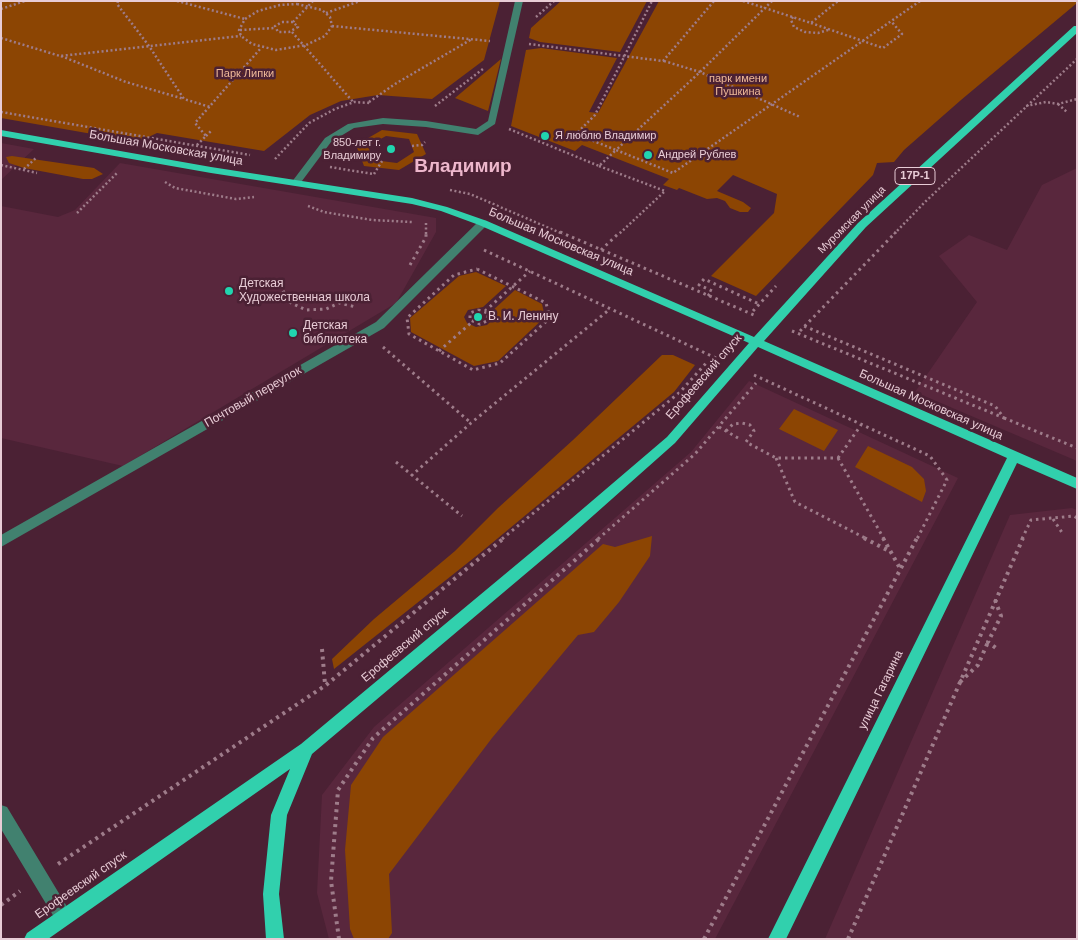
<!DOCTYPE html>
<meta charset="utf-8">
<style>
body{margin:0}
#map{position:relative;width:1078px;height:940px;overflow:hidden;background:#4b2134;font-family:Arial,sans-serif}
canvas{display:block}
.frame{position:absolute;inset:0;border:2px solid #e8ccd6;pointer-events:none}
</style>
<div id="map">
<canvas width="1078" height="940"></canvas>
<div class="frame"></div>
</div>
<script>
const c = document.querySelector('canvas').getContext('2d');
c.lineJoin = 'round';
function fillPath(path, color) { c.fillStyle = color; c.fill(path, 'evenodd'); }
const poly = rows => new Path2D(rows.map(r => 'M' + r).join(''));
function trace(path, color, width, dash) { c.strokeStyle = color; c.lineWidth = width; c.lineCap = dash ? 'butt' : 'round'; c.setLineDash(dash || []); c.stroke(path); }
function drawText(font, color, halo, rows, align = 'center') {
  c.font = font + ' Arial,sans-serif'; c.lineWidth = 5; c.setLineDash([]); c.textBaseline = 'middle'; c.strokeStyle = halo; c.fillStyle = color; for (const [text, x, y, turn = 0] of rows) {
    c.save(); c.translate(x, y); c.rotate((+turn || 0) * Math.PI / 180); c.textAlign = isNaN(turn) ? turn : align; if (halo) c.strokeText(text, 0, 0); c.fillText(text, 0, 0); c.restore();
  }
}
const built = poly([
 [1,143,34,149,1,180],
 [120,163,436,218,436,232,396,303,123,466,1,438,1,206,58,217,75,210],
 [1077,168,1077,461,915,392,977,302,939,256,969,235,1007,250,1042,185],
 [749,381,958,478,715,939,329,939,317,893,322,795,374,727,691,452],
 [1072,508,1077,510,1077,939,825,939,1010,515]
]);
const green = poly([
 [1,1,500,1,484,60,432,99,378,95,341,101,310,115,264,151,157,133,138,142,1,118],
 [561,1,647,1,620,52,540,42,529,38,531,28],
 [659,1,1077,1,1077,3,961,100,904,150,894,162,877,163,873,175,756,296,711,276,774,213,777,194,733,175,717,191,743,202,751,208,748,212,740,212,730,208,725,201,717,198,707,199,679,188,677,190,663,185,669,179,582,145,575,151,511,126,526,50,541,48,617,58,589,112,598,113],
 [501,59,488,111,455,98],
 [382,130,417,134,426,154,399,170,364,166,356,145],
 [386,136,409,139,414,152,397,163,373,160,368,146],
 [12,156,94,168,103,174,92,179,83,179,24,168,9,163,6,157],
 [476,272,506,286,483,307,468,310,464,317,467,323,476,327,487,325,492,320,491,312,515,290,542,304,545,317,498,361,474,366,411,332,410,318,459,276],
 [662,355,673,355,695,365,674,392,480,553,334,669,332,659,374,619,455,551,498,508,573,440],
 [794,409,838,430,824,451,779,429],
 [868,446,912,467,924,479,926,491,922,502,855,467],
 [652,536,650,556,619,602,594,632,578,635,492,738,389,874,392,933,388,939,354,939,350,929,345,850,351,785,383,737,603,544,615,547]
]);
const pathFar2 = poly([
 [118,1,117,4,149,46,184,99,210,107],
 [177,1,245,19],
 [743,1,811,23,838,1],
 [772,1,700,72,616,150,673,173,920,1],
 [297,4,322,10,330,17,332,26,325,36,306,45,276,50,252,44,241,36,239,30,245,19,258,11,280,5,297,4],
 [1,9,25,1],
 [326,13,360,1],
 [536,17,554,1],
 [793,17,791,20,794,27,805,32,818,33,828,30],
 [282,22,293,22,298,27,289,32,278,32,275,26,282,22],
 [293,22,313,1],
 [811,23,883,48,902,34,891,21],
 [332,26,490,41],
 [240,30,275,28],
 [292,32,354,103],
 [1,38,60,56,241,36],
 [529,44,663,61,714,1],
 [61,56,126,82,184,99],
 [664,61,700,72,800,117],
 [369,102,395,84,472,39],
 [1058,104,1068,113],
 [435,106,483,69],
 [1026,106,1046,102,1058,104,1077,99],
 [1,112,250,155],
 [509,129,599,166,616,150,576,134,595,115,652,1],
 [206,136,212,130],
 [197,145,206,136,195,123,261,48],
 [412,146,422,145,425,142],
 [275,159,309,123,335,109,354,102,370,103],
 [1,165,37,173],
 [599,166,665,191,619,234],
 [330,167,373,174],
 [24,169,36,158],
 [374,174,382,161],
 [165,182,175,188,236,199,254,197],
 [450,190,470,194,563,234],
 [308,206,324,212,372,220,412,222],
 [77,213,117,173],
 [426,223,426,234],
 [894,234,926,201,1077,59]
]);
const pathFar1 = poly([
 [560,232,754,315],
 [484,250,716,358],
 [601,250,620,232],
 [410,265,426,237,426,232],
 [477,269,546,303,550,318,500,363,473,370,409,334,407,318,454,275,477,269],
 [280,285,289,302,306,310,326,309,339,303,356,307],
 [708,296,712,291,699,285,704,279,759,304],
 [478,310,488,313,487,321,480,324,470,320,470,313,478,310],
 [485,311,530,271],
 [753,311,776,286],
 [792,331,1004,418,995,406,804,326],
 [800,331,896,232],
 [383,347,471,423],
 [439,351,472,322],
 [754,375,930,456,947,480,917,539],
 [1004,418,1077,448],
 [719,427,738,438],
 [726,431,733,424,742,423,750,425,754,431,746,442,776,458,838,458],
 [776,458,795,502,867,539],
 [838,458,884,539],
 [838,458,861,425],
 [396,462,462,516],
 [411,476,471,423,610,309],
 [1053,519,1063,534],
 [502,539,680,392,708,361],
 [598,539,695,454,756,383],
 [1022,539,1031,520,1074,516,1077,518]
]);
const path = poly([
 [864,538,889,551],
 [883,538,901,570],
 [995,600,1001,616,988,642,996,648],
 [322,649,325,684],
 [960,682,978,665,988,642],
 [58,864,326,685,504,538],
 [1,905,20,891],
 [339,939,331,881,338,790,373,738,600,538],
 [704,939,917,538],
 [848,939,1023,538]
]);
const minor = poly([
 [515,1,523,1,495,124,478,135,426,127,383,124,354,128,331,142,299,185,293,185,291,183,325,138,348,124,383,118,426,121,476,129,488,121,515,1],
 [483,220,487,221,487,225,384,328,1,547,1,535,376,322,479,221,483,220],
 [1,805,7,807,69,910,72,916,69,922,63,925,57,922,1,829,1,805]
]);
const major = poly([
 [1074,26,1077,26,1077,33,866,227,764,341,1077,478,1077,489,1017,463,786,939,768,939,1007,458,758,347,675,443,568,538,312,754,287,815,279,894,284,939,266,939,263,894,271,815,290,769,48,939,24,939,27,933,301,744,558,530,667,437,749,343,479,225,441,211,412,204,211,173,1,136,1,130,211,167,412,198,447,207,487,221,754,337,858,223,1074,26]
]);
const markers = [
 [545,136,5,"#21d5af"],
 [391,149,5,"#21d5af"],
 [648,155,5,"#21d5af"],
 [229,291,5,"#21d5af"],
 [478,317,5,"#21d5af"],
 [293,333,5,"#21d5af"]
];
const farParknames = [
 ["Парк Липки",245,74],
 ["парк имени",738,79],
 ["Пушкина",738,92]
];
const farPoinames = [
 ["Я люблю Владимир",555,136],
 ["850-лет г.",381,143,"right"],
 ["Владимиру",381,156,"right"],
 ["Андрей Рублев",658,155]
];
const shields = [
 [915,176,40]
];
const shieldNames = [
 ["17Р-1",915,176]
];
const farStreetnames = [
 ["Муромская улица",852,220,-45]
];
const streetNames = [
 ["Большая Московская улица",166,148,10],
 ["Большая Московская улица",561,242,23],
 ["Ерофеевский спуск",704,377,-49],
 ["Почтовый переулок",253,397,-30],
 ["Большая Московская улица",931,405,24],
 ["Ерофеевский спуск",405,645,-40],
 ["улица Гагарина",881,690,-64],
 ["Ерофеевский спуск",81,885,-35]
];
const poiNames = [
 ["Детская",239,284],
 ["Художественная школа",239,298],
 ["В. И. Ленину",488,317],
 ["Детская",303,326],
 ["библиотека",303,340]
];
const farTownnames = [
 ["Владимир",463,167]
];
fillPath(built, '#59273d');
fillPath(green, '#8c4503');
trace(pathFar2, '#9e7c8a', 2.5, [2, 2.5]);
trace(pathFar1, '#9e7c8a', 3, [2.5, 4]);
trace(path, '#9e7c8a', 4, [3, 4.5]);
fillPath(minor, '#41816f');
fillPath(major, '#31d0ad');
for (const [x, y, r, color] of markers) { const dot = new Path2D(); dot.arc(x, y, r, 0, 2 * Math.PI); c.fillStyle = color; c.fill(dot); trace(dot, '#4b2134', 2); }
drawText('11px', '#eeb998', '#4b2134', farParknames);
drawText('11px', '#e8ccd6', '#4b2134', farPoinames, 'left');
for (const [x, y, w] of shields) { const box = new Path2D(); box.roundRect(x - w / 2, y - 8.5, w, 17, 4); c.fillStyle = '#4b2134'; c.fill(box); trace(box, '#e8ccd6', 1); }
drawText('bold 11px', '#e8ccd6', null, shieldNames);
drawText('11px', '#e8ccd6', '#4b2134', farStreetnames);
drawText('12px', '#e8ccd6', '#4b2134', streetNames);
drawText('12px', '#e8ccd6', '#4b2134', poiNames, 'left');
drawText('bold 19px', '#eeb7cc', '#4b2134', farTownnames);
</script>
